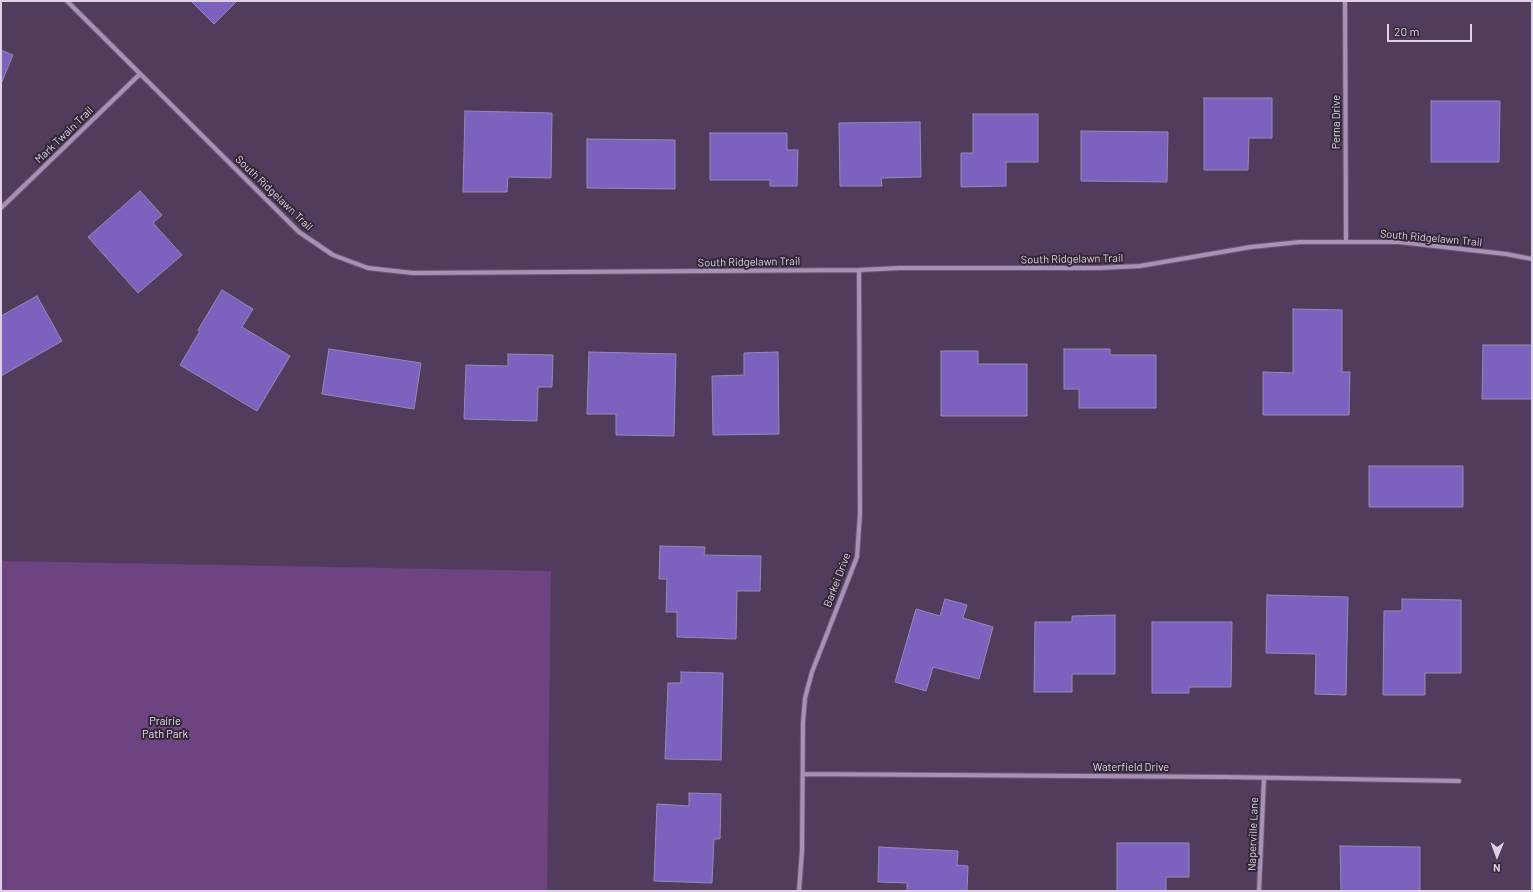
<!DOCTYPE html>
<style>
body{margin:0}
#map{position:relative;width:1533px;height:892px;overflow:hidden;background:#523c5e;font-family:Barlow,sans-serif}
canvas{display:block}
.frame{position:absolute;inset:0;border:2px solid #ddd1e5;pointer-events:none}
.north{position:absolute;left:1477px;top:836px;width:40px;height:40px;-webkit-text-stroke:3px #322837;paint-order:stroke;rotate:181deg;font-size:11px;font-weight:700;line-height:16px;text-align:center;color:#ddd1e5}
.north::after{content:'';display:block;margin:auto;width:14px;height:18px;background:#ddd1e5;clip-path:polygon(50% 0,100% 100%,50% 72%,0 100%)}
.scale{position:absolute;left:1387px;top:24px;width:85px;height:18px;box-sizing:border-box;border:2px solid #ddd1e5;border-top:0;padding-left:5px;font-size:12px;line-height:14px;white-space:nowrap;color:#ddd1e5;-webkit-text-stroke:3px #322837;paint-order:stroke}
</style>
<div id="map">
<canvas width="1533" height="892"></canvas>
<div class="frame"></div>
<div class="north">N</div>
<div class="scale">20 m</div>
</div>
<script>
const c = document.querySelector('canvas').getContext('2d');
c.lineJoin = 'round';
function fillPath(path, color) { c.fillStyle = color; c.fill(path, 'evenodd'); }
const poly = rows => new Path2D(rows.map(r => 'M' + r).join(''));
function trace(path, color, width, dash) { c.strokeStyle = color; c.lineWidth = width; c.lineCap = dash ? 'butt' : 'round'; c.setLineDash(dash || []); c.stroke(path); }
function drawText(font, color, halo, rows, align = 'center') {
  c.font = font + ' Barlow,sans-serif'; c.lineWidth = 4; c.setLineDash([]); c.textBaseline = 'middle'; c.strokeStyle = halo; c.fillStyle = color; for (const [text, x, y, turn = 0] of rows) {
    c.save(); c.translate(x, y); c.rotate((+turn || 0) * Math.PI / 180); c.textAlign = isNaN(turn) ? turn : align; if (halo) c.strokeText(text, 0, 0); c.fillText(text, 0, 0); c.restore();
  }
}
const green = poly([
 [1,561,551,571,547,891,1,891]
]);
const building = poly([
 [191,1,237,1,214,24,191,1],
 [1,50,13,55,1,84,1,50],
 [1204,98,1272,98,1272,138,1249,138,1248,170,1204,170,1204,98],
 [1431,101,1500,101,1499,162,1431,162,1431,101],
 [465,111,552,113,551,178,508,177,507,192,463,192,465,111],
 [973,114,1038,114,1038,162,1006,162,1006,186,961,187,961,153,973,153,973,114],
 [920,122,921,177,881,178,882,186,840,186,839,123,920,122],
 [1081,131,1168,132,1167,182,1081,181,1081,131],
 [710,133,787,133,787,150,798,150,797,186,770,186,770,180,710,180,710,133],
 [587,139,675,140,675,189,587,188,587,139],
 [140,191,162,215,153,223,182,255,138,293,88,237,140,191],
 [222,290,253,309,242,327,290,356,257,411,180,365,200,331,198,330,222,290],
 [37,296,62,341,1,376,1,316,37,296],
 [1293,309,1342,310,1342,372,1350,372,1349,415,1263,415,1263,372,1293,373,1293,309],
 [1483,345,1532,345,1532,399,1482,399,1483,345],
 [329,349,421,363,414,409,322,394,329,349],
 [1064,349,1110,349,1110,355,1156,355,1156,408,1079,408,1079,389,1064,389,1064,349],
 [941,351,978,351,978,364,1027,364,1027,416,941,416,941,351],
 [589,352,676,354,674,436,616,435,616,414,587,414,589,352],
 [778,352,779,434,713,435,712,376,744,375,744,353,778,352],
 [508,354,553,355,552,387,538,387,537,421,464,419,466,365,508,366,508,354],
 [1369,466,1463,466,1463,507,1369,507,1369,466],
 [660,546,705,547,704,555,761,556,760,591,737,591,736,639,677,637,677,612,666,612,667,579,659,579,660,546],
 [1267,595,1348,597,1346,695,1315,694,1316,654,1266,653,1267,595],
 [945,599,967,605,963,618,993,627,979,679,933,667,926,691,895,682,916,609,940,616,945,599],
 [1402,599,1461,600,1461,673,1425,673,1425,695,1383,695,1384,611,1402,611,1402,599],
 [1115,615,1115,674,1072,674,1072,692,1034,692,1035,622,1072,622,1072,616,1115,615],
 [1152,622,1232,622,1231,687,1189,687,1189,693,1152,693,1152,622],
 [681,672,723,673,721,760,665,759,668,683,681,683,681,672],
 [689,793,721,794,720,839,714,839,712,883,654,881,657,804,689,806,689,793],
 [1117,843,1189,843,1189,877,1166,877,1166,891,1117,891,1117,843],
 [1340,846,1420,847,1420,891,1341,891,1340,846],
 [879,847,958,851,957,865,968,866,967,891,907,891,907,883,878,882,879,847]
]);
const minor = poly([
 [67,1,299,232,333,255,368,268,413,273,859,270,900,268,1099,268,1140,266,1251,247,1300,242,1399,242,1506,254,1532,259],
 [1345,1,1346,242],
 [1,208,140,74],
 [803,774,1225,777,1459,781],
 [799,891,802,851,803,723,805,698,812,672,857,557,860,514,859,270],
 [1259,891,1264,778]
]);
const streetNames = [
 ["Perna Drive",1336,122,-90],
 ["Mark Twain Trail",64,135,-44],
 ["South Ridgelawn Trail",274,193,44],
 ["South Ridgelawn Trail",1431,238,5],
 ["South Ridgelawn Trail",1072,259,-1],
 ["South Ridgelawn Trail",749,262,-1],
 ["Barkei Drive",837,580,-69],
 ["Waterfield Drive",1131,767],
 ["Naperville Lane",1253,834,-88]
];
const parkNames = [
 ["Prairie",165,721],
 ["Path Park",165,734]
];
fillPath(green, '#6d4381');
fillPath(building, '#7b62bf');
trace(building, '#938bb4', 1);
trace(minor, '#6c5b76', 6);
trace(minor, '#a990b6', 4);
drawText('11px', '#ddd1e5', '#322837', streetNames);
drawText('11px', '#ebddf3', '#322837', parkNames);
</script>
